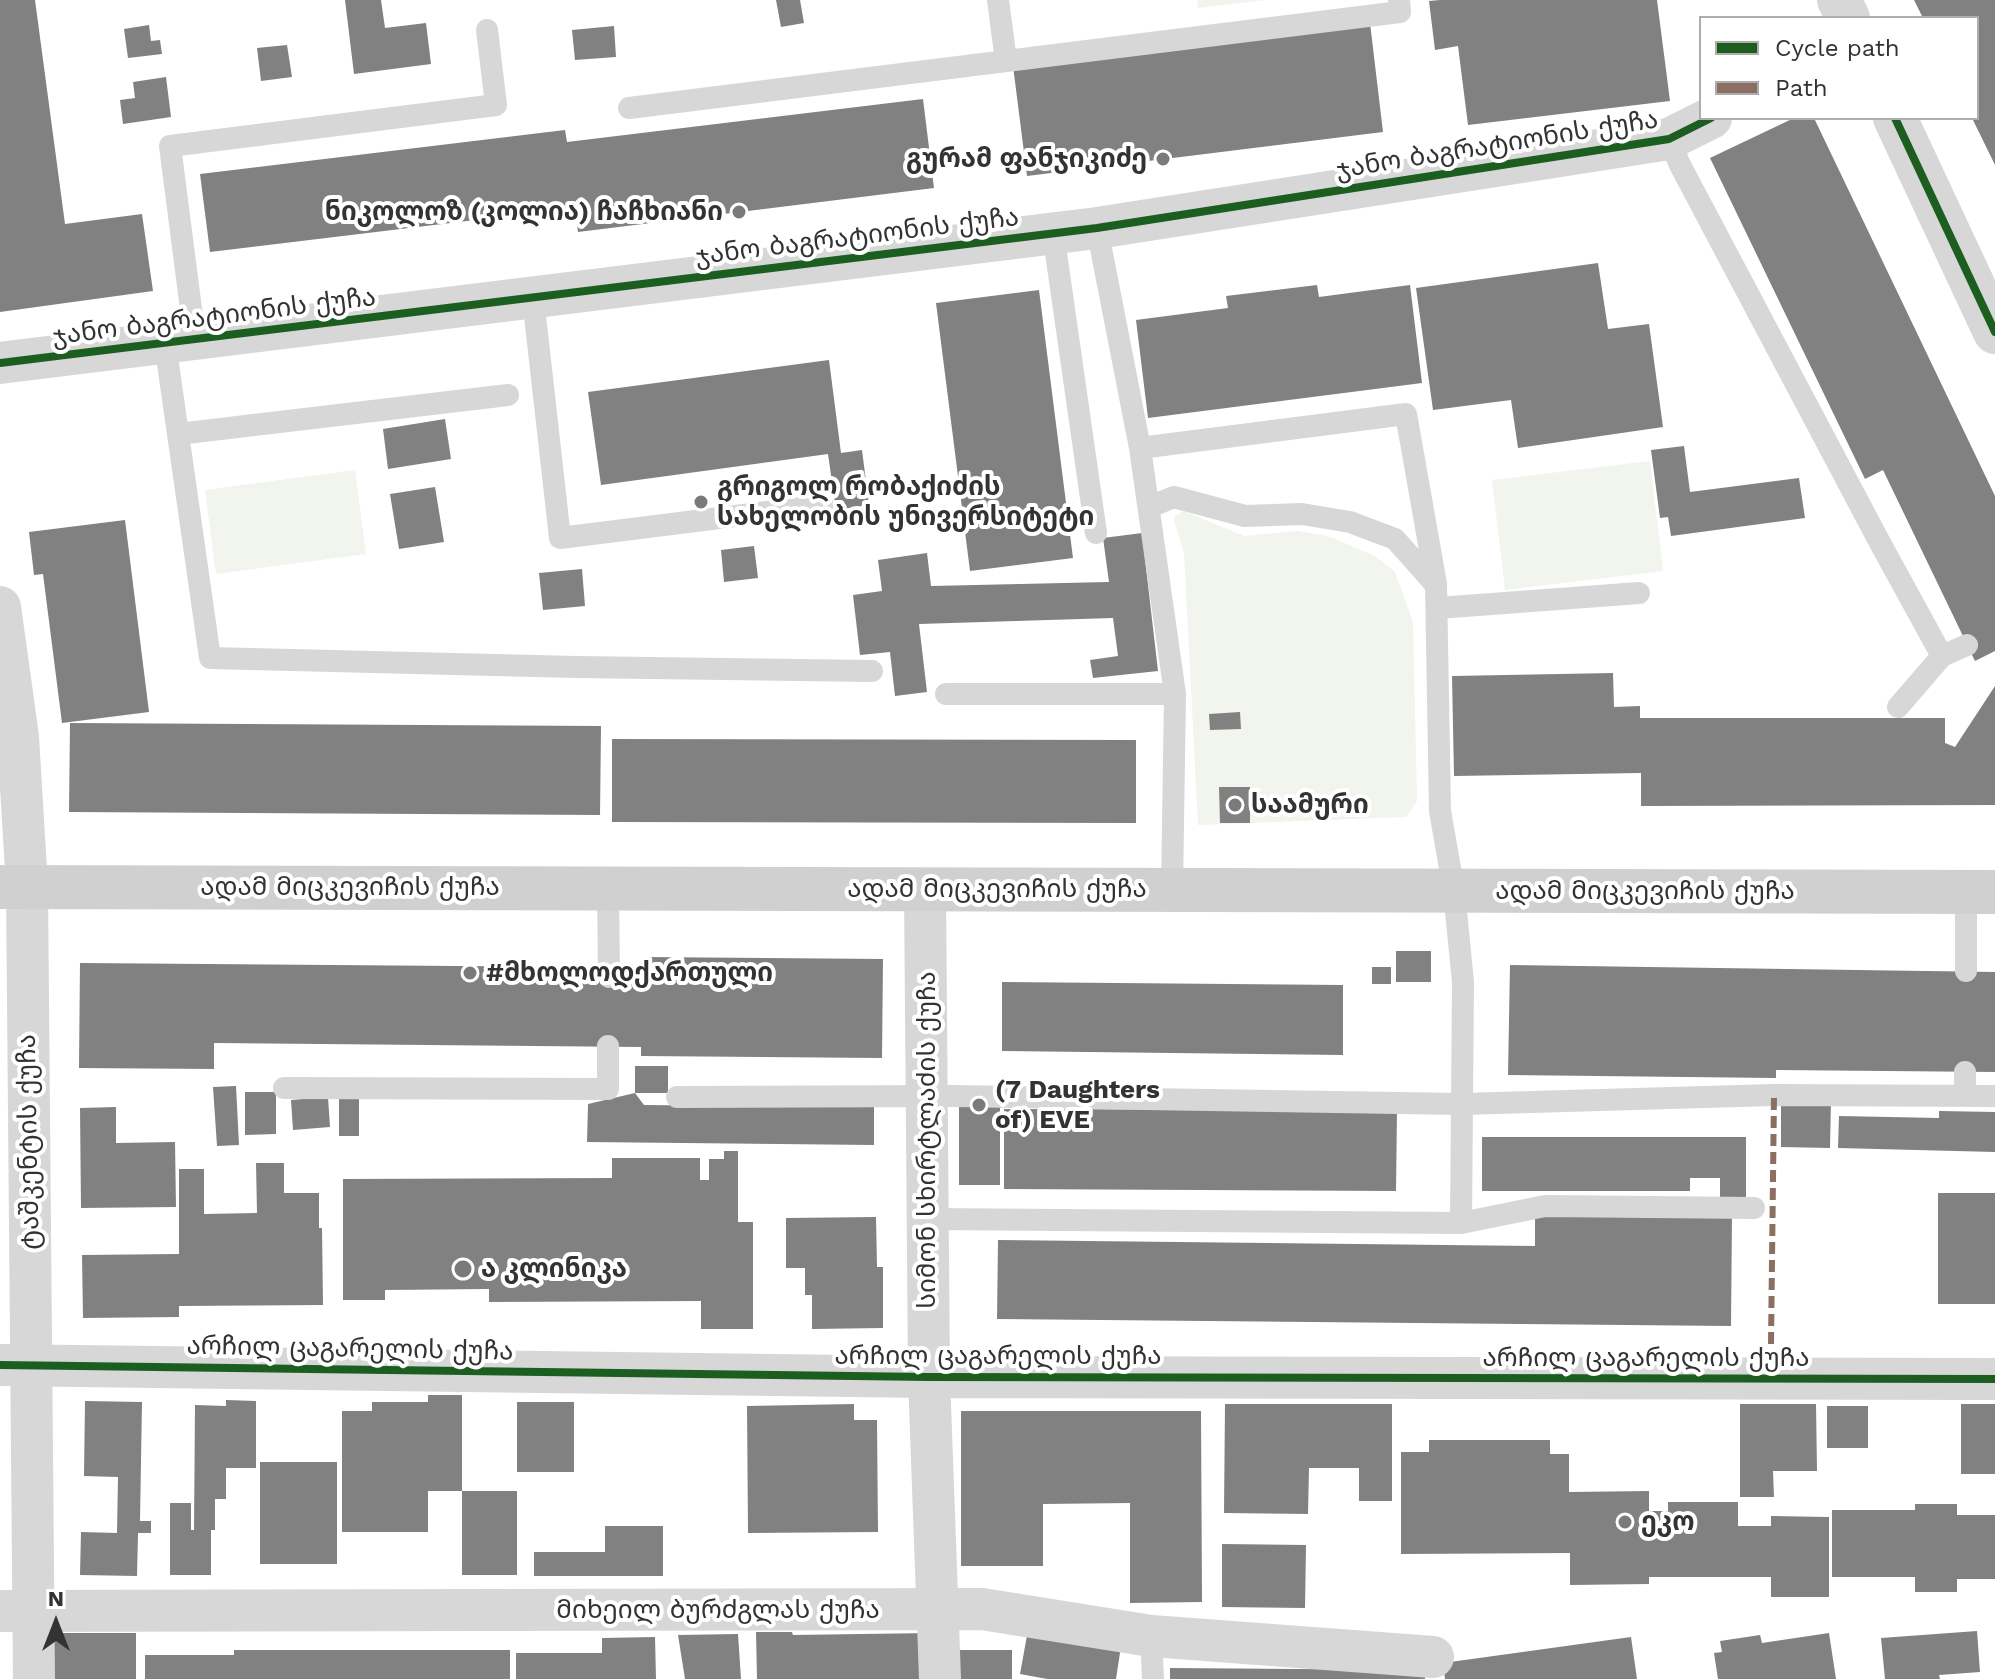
<!DOCTYPE html>
<meta charset="utf-8">
<style>
body{margin:0}
#map{position:relative;width:1995px;height:1679px;overflow:hidden;background:#fff;font-family:"Work Sans",sans-serif}
canvas{display:block}
.legend{position:absolute;left:1699px;top:16px;width:280px;height:104px;box-sizing:border-box;background:#fff;border:2px solid #adadad;margin:0;padding:10px 14px;list-style:none;font-size:24px;color:#333}
.legend li{display:flex;align-items:center;gap:16px;height:40px}
.legend b{width:40px;border:2px solid #adadad}
.north{position:absolute;left:16px;top:1583px;width:80px;height:80px;-webkit-text-stroke:6px #fff;paint-order:stroke;rotate:0deg;font-size:22px;font-weight:700;line-height:32px;text-align:center;color:#333}
.north::after{content:'';display:block;margin:auto;width:28px;height:36px;background:#333;clip-path:polygon(50% 0,100% 100%,50% 72%,0 100%)}
</style>
<div id="map">
<canvas width="1995" height="1679"></canvas>
<ul class="legend">
<li><b style="height:10px;background:#1b5e20"></b>Cycle path</li>
<li><b style="height:10px;background:#8d6e63"></b>Path</li>
</ul>
<div class="north">N</div>
</div>
<script>
const c = document.querySelector('canvas').getContext('2d');
c.lineJoin = 'round';
function fillPath(path, color) { c.fillStyle = color; c.fill(path, 'evenodd'); }
const poly = rows => new Path2D(rows.map(r => 'M' + r).join(''));
function trace(path, color, width, dash) { c.strokeStyle = color; c.lineWidth = width; c.lineCap = dash ? 'butt' : 'round'; c.setLineDash(dash || []); c.stroke(path); }
function drawText(font, color, halo, rows, align = 'center') {
  c.font = font + ' "Work Sans","Noto Sans Georgian",sans-serif'; c.lineWidth = 8; c.setLineDash([]); c.textBaseline = 'middle'; c.strokeStyle = halo; c.fillStyle = color; for (const [text, x, y, turn = 0] of rows) {
    c.save(); c.translate(x, y); c.rotate((+turn || 0) * Math.PI / 180); c.textAlign = isNaN(turn) ? turn : align; if (halo) c.strokeText(text, 0, 0); c.fillText(text, 0, 0); c.restore();
  }
}
const green = poly([
 [1197,0,1266,0,1198,8],
 [1650,461,1663,571,1505,590,1492,480],
 [355,470,366,554,216,574,205,490],
 [1184,511,1244,536,1298,531,1328,536,1375,556,1395,572,1413,622,1417,801,1406,817,1198,825,1184,553,1174,520,1175,516]
]);
const building = poly([
 [0,0,35,0,65,224,142,214,153,291,0,312],
 [345,0,381,0,385,28,426,23,431,64,354,74],
 [776,0,800,0,804,23,781,27],
 [1440,0,1657,0,1670,101,1468,125,1458,46,1435,50,1429,1],
 [1914,0,1995,0,1995,165,1972,118,1977,118,1977,18,1923,18],
 [1370,23,1383,132,1027,176,1013,66],
 [149,25,151,41,160,40,162,54,128,58,124,29],
 [614,26,616,57,575,60,572,30],
 [287,45,292,77,261,81,257,48],
 [166,77,171,117,123,124,120,100,135,98,133,82],
 [923,99,934,188,578,232,575,208,210,252,200,174,565,130,567,142],
 [1794,118,1814,118,1995,496,1995,651,1975,661,1883,470,1865,479,1710,158],
 [1598,263,1608,329,1649,324,1663,427,1518,448,1511,400,1433,410,1416,288],
 [1317,285,1319,297,1410,285,1422,383,1148,418,1136,320,1228,308,1226,296],
 [1039,290,1073,558,970,571,936,303],
 [829,360,841,453,862,450,869,505,836,510,828,454,601,485,588,392],
 [445,419,451,459,388,469,383,429],
 [1684,446,1690,492,1799,478,1805,518,1671,536,1668,517,1660,518,1651,450],
 [435,487,444,542,399,549,390,494],
 [125,520,149,712,62,723,43,574,34,575,29,532],
 [1142,533,1158,671,1093,678,1090,660,1118,656,1113,618,919,624,927,692,895,696,890,652,860,655,853,595,882,591,878,560,927,553,931,586,1109,582,1103,538],
 [754,546,758,578,724,582,721,550],
 [582,569,585,606,543,610,539,573],
 [1613,673,1614,707,1640,706,1640,718,1945,718,1945,743,1955,747,1995,686,1995,805,1641,806,1641,773,1454,776,1452,676],
 [1240,712,1241,729,1210,730,1209,714],
 [70,723,601,726,600,815,69,812],
 [612,739,1136,740,1136,823,612,822],
 [1219,787,1250,787,1250,823,1220,823],
 [1396,951,1431,951,1431,982,1396,982],
 [645,957,883,959,882,1058,641,1056,641,1047,214,1043,214,1069,79,1068,80,963,583,967,583,977,645,978],
 [1510,965,1995,972,1995,1072,1776,1070,1776,1078,1508,1075],
 [1372,967,1391,967,1391,984,1372,984],
 [1002,982,1343,985,1343,1055,1002,1051],
 [635,1066,668,1066,668,1093,635,1093],
 [236,1086,239,1145,217,1146,213,1087],
 [245,1092,276,1092,276,1134,245,1135],
 [339,1093,359,1093,359,1136,339,1136],
 [635,1093,644,1105,874,1107,874,1145,587,1142,588,1104],
 [328,1097,330,1127,293,1130,291,1100],
 [1781,1100,1831,1100,1830,1148,1781,1147],
 [959,1104,1000,1105,1000,1185,959,1185],
 [116,1107,116,1143,175,1142,176,1207,81,1208,80,1108],
 [1004,1109,1397,1110,1396,1191,1004,1189],
 [1939,1111,1995,1112,1995,1152,1838,1148,1839,1116,1939,1118],
 [1482,1137,1746,1137,1746,1201,1720,1201,1720,1178,1690,1178,1690,1191,1482,1191],
 [724,1151,738,1151,738,1222,753,1222,753,1329,701,1329,701,1301,489,1302,489,1289,385,1290,385,1300,343,1300,343,1179,612,1178,612,1158,700,1158,700,1180,709,1180,709,1159,724,1159],
 [256,1163,284,1163,284,1193,319,1193,319,1228,322,1228,323,1305,179,1306,179,1317,83,1318,82,1255,179,1254,179,1169,204,1169,204,1214,257,1213],
 [1938,1193,1995,1193,1995,1304,1938,1304],
 [1535,1214,1732,1215,1731,1326,997,1319,998,1240,1535,1246],
 [876,1217,877,1267,883,1267,883,1328,812,1329,812,1295,805,1295,805,1268,786,1268,786,1218],
 [428,1395,462,1395,462,1491,428,1491,428,1532,342,1532,342,1411,372,1411,372,1402,428,1402],
 [226,1400,256,1401,256,1468,226,1468,226,1499,215,1499,215,1530,211,1530,211,1575,170,1575,170,1503,191,1503,191,1530,194,1530,195,1405,226,1406],
 [85,1401,142,1402,140,1521,151,1521,151,1533,138,1533,137,1576,80,1575,81,1532,117,1533,118,1477,84,1476],
 [517,1402,574,1402,574,1472,517,1472],
 [854,1404,854,1420,877,1420,878,1532,748,1533,747,1406],
 [1225,1404,1392,1404,1392,1501,1359,1501,1359,1468,1309,1468,1308,1514,1224,1513],
 [1740,1404,1816,1404,1817,1471,1773,1471,1774,1497,1740,1497],
 [1961,1404,1995,1404,1995,1474,1961,1474],
 [1827,1406,1868,1406,1868,1448,1827,1448],
 [961,1411,1201,1411,1202,1602,1130,1603,1130,1503,1043,1504,1043,1566,961,1566],
 [1429,1440,1550,1440,1550,1454,1569,1454,1569,1492,1649,1491,1649,1511,1668,1511,1668,1502,1738,1502,1738,1526,1771,1526,1771,1516,1829,1517,1829,1597,1771,1597,1771,1577,1649,1577,1649,1584,1570,1585,1570,1553,1401,1554,1401,1452,1429,1452],
 [260,1462,337,1462,337,1564,260,1564],
 [462,1491,517,1491,517,1575,462,1575],
 [1915,1504,1957,1504,1957,1515,1995,1515,1995,1579,1957,1579,1957,1592,1915,1592,1915,1577,1832,1577,1832,1510,1915,1510],
 [605,1526,663,1526,663,1576,534,1576,534,1552,605,1552],
 [1222,1544,1306,1545,1305,1608,1222,1607],
 [1028,1630,1121,1646,1116,1679,1047,1679,1020,1674],
 [1977,1631,1980,1672,1939,1675,1940,1679,1885,1679,1881,1638],
 [756,1632,792,1632,793,1635,931,1633,932,1679,757,1679],
 [51,1633,136,1633,136,1679,51,1679],
 [1829,1633,1836,1679,1718,1679,1714,1653,1722,1652,1720,1641,1760,1635,1762,1643],
 [738,1634,741,1679,685,1679,678,1635],
 [655,1637,656,1679,516,1679,516,1653,602,1653,602,1638],
 [1631,1637,1637,1679,1445,1679,1443,1663],
 [234,1650,510,1650,510,1679,145,1679,145,1655,234,1655],
 [957,1650,1012,1650,1012,1679,957,1679],
 [1170,1668,1425,1670,1425,1679,1170,1679]
]);
const service = poly([
 [998,0,1006,61],
 [629,108,1400,12,1399,0],
 [1669,139,1680,165,1879,541,1942,656,1898,707],
 [1097,228,1140,448,1175,694,1172,890],
 [1053,232,1096,533],
 [533,298,560,538,823,505],
 [195,340,170,146,496,105,487,30],
 [165,343,210,658,576,667,872,671],
 [178,434,508,395],
 [1140,448,1406,414,1436,584,1440,811,1454,891,1463,982,1461,1223],
 [1149,507,1174,497,1245,516,1302,514,1350,522,1395,539,1435,584],
 [1438,608,1639,593],
 [1942,656,1967,645],
 [946,694,1175,694],
 [608,888,609,977],
 [1966,892,1966,971],
 [1965,1072,1965,1096],
 [284,1088,608,1089,608,1046],
 [677,1097,953,1096,1462,1104,1774,1095,1995,1096],
 [928,1219,1461,1223,1545,1206,1754,1208],
 [1151,1636,1153,1679]
]);
const minor = poly([
 [0,363,1097,228,1669,139,1711,118],
 [0,607,18,737,27,887,34,1679],
 [925,889,929,1377,940,1679],
 [0,1365,929,1377,1995,1379],
 [0,1611,982,1609,1151,1636,1433,1657]
]);
const tertiary = poly([
 [1839,0,1848,18],
 [1895,118,1995,332]
]);
const secondary = poly([
 [0,887,1995,892]
]);
const quiet = poly([
 [1771,1344,1774,1095]
]);
const cycleway = poly([
 [1895,118,1995,332],
 [0,363,1097,228,1669,139,1711,118],
 [0,1365,929,1377,1995,1379]
]);
const markers = [
 [1163,159,8,"#7a7a7a"],
 [739,212,8,"#7a7a7a"],
 [701,502,8,"#7a7a7a"],
 [1235,805,8,"#7a7a7a"],
 [470,973,8,"#7a7a7a"],
 [979,1105,8,"#7a7a7a"],
 [463,1269,10,"#7a7a7a"],
 [1625,1522,8,"#7a7a7a"]
];
const streetNames = [
 ["ჯანო ბაგრატიონის ქუჩა",1497,145,-9],
 ["ჯანო ბაგრატიონის ქუჩა",857,237,-7],
 ["ჯანო ბაგრატიონის ქუჩა",214,317,-7],
 ["ადამ მიცკევიჩის ქუჩა",350,887],
 ["ადამ მიცკევიჩის ქუჩა",997,889],
 ["ადამ მიცკევიჩის ქუჩა",1645,891],
 ["სიმონ სხირტლაძის ქუჩა",927,1140,-90],
 ["ტაშკენტის ქუჩა",29,1142,-91],
 ["არჩილ ცაგარელის ქუჩა",350,1349,1],
 ["არჩილ ცაგარელის ქუჩა",998,1356],
 ["არჩილ ცაგარელის ქუჩა",1646,1358],
 ["მიხეილ ბურძგლას ქუჩა",718,1610]
];
const poiNames = [
 ["გურამ ფანჯიკიძე",1147,159,"right"],
 ["ნიკოლოზ (კოლია) ჩაჩხიანი",723,212,"right"],
 ["გრიგოლ რობაქიძის",717,487],
 ["სახელობის უნივერსიტეტი",717,517],
 ["საამური",1251,805],
 ["#მხოლოდქართული",486,973],
 ["(7 Daughters",995,1090],
 ["of) EVE",995,1120],
 ["ა კლინიკა",481,1269],
 ["ეკო",1641,1522]
];
fillPath(green, '#f1f5ed');
fillPath(building, '#818181');
trace(service, '#d7d7d7', 22);
trace(minor, '#d7d7d7', 42);
trace(tertiary, '#d7d7d7', 44);
trace(secondary, '#d0d0d0', 44);
trace(quiet, '#8d6e63', 6, [12, 6]);
trace(cycleway, '#1b5e20', 8);
for (const [x, y, r, color] of markers) { const dot = new Path2D(); dot.arc(x, y, r, 0, 2 * Math.PI); c.fillStyle = color; c.fill(dot); trace(dot, '#fff', 3); }
drawText('26px', '#333', '#fff', streetNames);
drawText('bold 26px', '#333', '#fff', poiNames, 'left');
</script>
